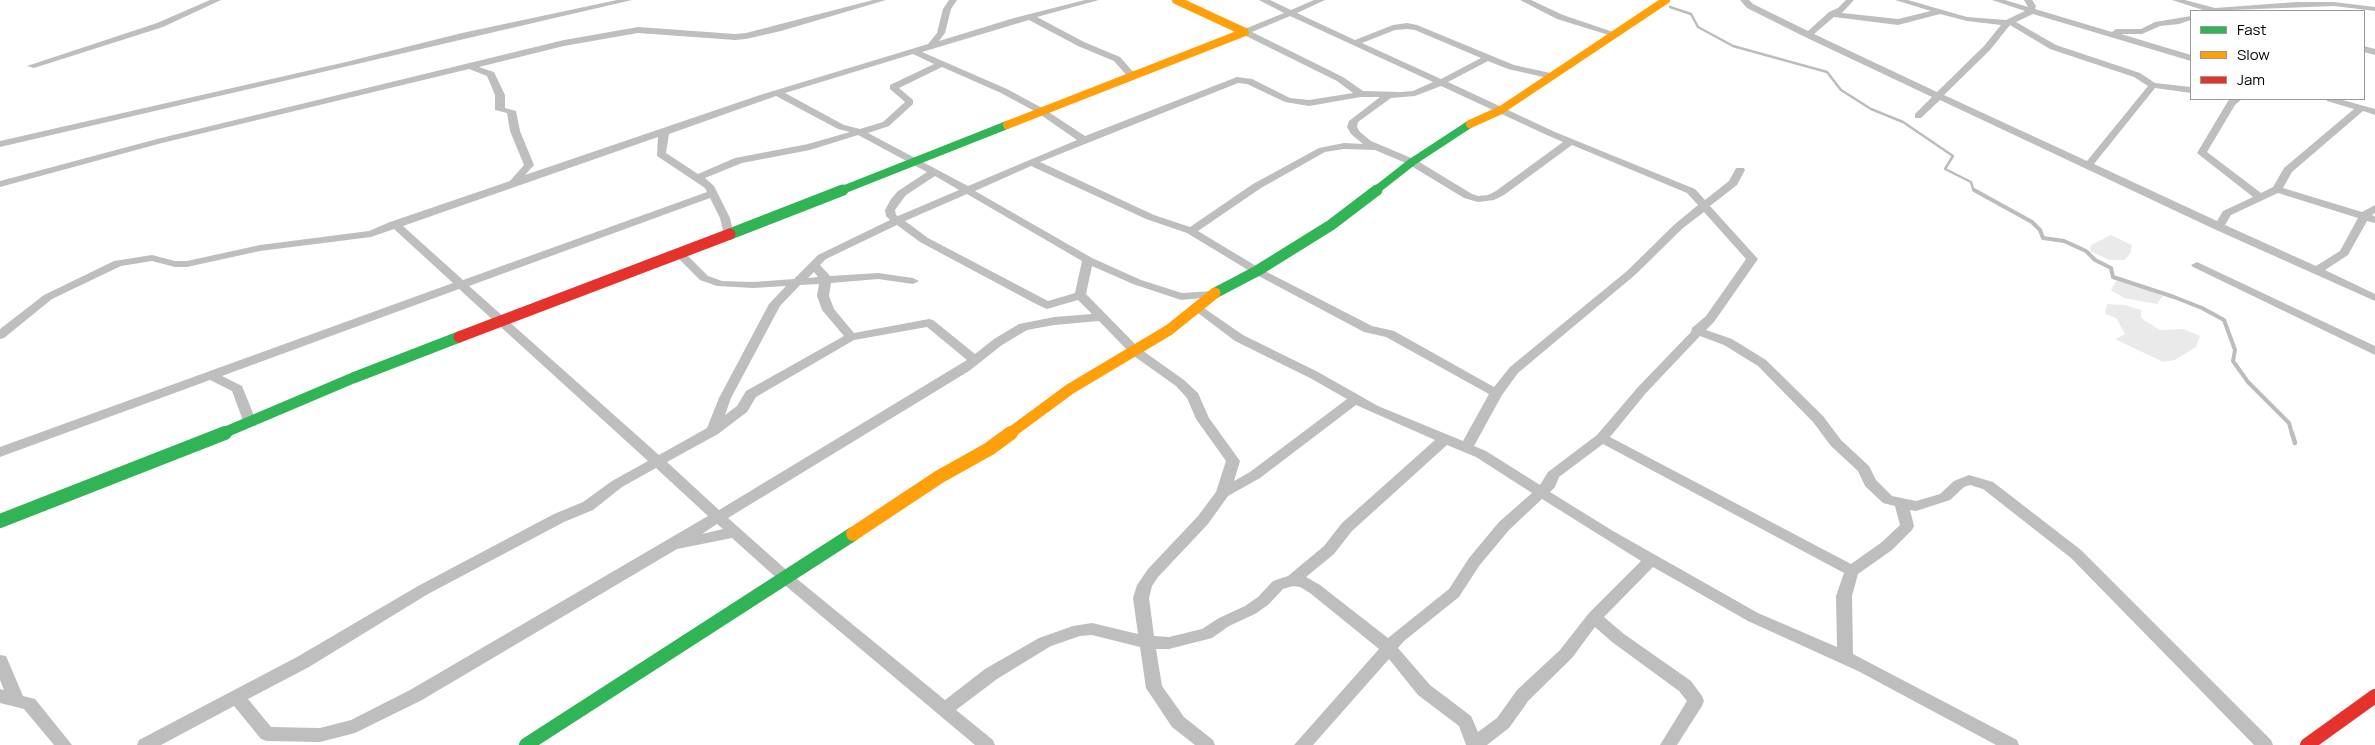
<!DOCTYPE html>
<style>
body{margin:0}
#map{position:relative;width:2375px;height:745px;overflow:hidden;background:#fff;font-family:Manrope,sans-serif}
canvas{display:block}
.legend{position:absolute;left:2190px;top:10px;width:175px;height:90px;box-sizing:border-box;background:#fff;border:1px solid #999;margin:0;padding:6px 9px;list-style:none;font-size:15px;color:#000}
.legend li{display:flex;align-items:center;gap:10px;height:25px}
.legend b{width:25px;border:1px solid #999}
</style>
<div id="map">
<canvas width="2375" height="745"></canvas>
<ul class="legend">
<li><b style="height:6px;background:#30b455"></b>Fast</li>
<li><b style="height:6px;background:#ff9f0a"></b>Slow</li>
<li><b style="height:6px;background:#e5322d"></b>Jam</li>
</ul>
</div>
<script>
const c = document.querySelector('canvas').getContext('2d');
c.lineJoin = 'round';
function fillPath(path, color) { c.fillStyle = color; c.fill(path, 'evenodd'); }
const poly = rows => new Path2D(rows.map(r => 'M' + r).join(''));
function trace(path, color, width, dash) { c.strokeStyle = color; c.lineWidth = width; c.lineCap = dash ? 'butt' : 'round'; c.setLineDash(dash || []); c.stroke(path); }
const green = poly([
 [2111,235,2132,245,2130,254,2124,260,2109,260,2090,251,2091,245],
 [2116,281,2127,282,2163,296,2157,304,2124,298,2111,290],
 [2107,304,2125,305,2141,310,2141,318,2160,330,2183,329,2200,336,2196,347,2175,360,2163,362,2115,339,2125,334,2116,318,2105,314]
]);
const streamFar2 = poly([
 [1670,7,1691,14,1698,27,1733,46,1827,72,1841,90,1871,109,1903,122,1953,156,1945,169,1971,182,1973,189,1976,191]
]);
const streamFar1 = poly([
 [1974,190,2032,222,2040,230,2043,238,2064,241,2086,251,2095,260,2111,268,2113,277,2174,297,2202,308,2224,320,2235,350,2233,361,2248,382,2289,423,2292,434]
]);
const stream = poly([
 [2292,433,2295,443]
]);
const street = poly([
 [210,0,221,0,163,27,34,68,27,66,157,23,210,0],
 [617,0,632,0,0,147,0,141,346,62,462,33,617,0],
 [873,0,886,0,781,31,746,39,735,40,638,33,564,46,479,67,494,72,505,95,505,108,516,111,520,131,534,165,525,175,760,95,928,44,937,33,943,9,949,0,957,0,951,9,945,33,939,41,1014,18,1085,0,1099,0,1037,17,1084,42,1120,57,1135,74,1135,78,1129,78,1114,61,1078,46,1029,20,922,52,1007,89,1044,109,1085,136,1237,77,1252,79,1290,98,1309,100,1353,93,1337,81,1242,34,1242,30,1284,13,1259,0,1270,0,1291,10,1314,0,1325,0,1297,13,1355,40,1393,25,1407,23,1417,25,1514,65,1555,74,1556,76,1552,79,1508,69,1488,61,1448,82,1555,132,1695,189,1705,200,1729,181,1736,168,1744,168,1745,170,1737,185,1710,206,1758,259,1714,322,1706,330,1732,339,1766,360,1823,416,1841,440,1869,466,1876,480,1892,496,1916,501,1940,494,1954,481,1969,475,1993,482,2081,550,2271,740,2273,745,2254,745,2071,558,1983,489,1970,485,1964,487,1950,500,1916,511,1910,510,1914,526,1912,530,1892,550,1858,574,1852,596,1853,654,2017,740,2019,745,1996,745,1858,671,1748,621,1653,567,1604,617,1624,634,1691,681,1702,696,1704,701,1702,706,1677,745,1660,745,1687,701,1679,691,1612,642,1595,627,1572,658,1529,700,1509,728,1487,745,1466,745,1459,726,1418,695,1389,659,1313,745,1294,745,1379,649,1310,593,1300,587,1293,586,1283,589,1268,605,1255,614,1229,626,1212,638,1169,649,1156,649,1162,686,1184,717,1213,740,1215,745,1195,745,1172,727,1146,688,1140,647,1092,635,1080,636,1051,646,997,679,956,710,993,740,995,745,975,745,781,582,732,538,677,549,422,700,355,733,320,742,267,741,261,739,234,706,161,745,137,745,139,740,297,657,418,586,554,514,583,502,612,481,648,461,459,289,222,376,242,386,257,423,255,426,245,426,232,391,210,380,0,457,0,447,453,283,394,229,371,237,260,251,187,267,175,267,152,261,121,266,52,299,4,338,0,339,0,329,44,295,114,261,152,255,175,261,187,261,260,245,369,231,390,222,510,181,524,165,510,131,507,113,495,110,495,95,487,76,469,69,162,143,0,187,0,181,157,139,564,40,638,27,735,34,746,33,873,0],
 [1290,16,1433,82,1413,91,1401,92,1363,91,1343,77,1252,32,1290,16],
 [1407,29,1415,30,1481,58,1441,79,1362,43,1395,30,1407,29],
 [913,54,934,64,890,85,890,89,905,102,883,122,860,129,844,125,785,93,913,54],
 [942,67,1001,93,1038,113,1077,140,968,186,868,133,889,126,913,104,913,100,899,88,942,67],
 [1238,83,1247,84,1285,102,1309,106,1361,97,1380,97,1349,121,1347,127,1351,134,1363,144,1344,143,1319,148,1253,184,1190,227,1154,215,1040,162,1238,83],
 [1441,86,1549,136,1563,142,1496,191,1488,195,1478,196,1472,194,1416,160,1371,141,1360,132,1357,127,1358,122,1391,98,1415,96,1441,86],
 [776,96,838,129,850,132,808,144,735,158,698,174,666,153,669,134,776,96],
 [858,135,927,172,898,191,891,199,885,210,886,216,890,220,818,255,794,279,753,282,722,281,708,276,684,252,680,251,674,254,700,280,717,286,753,288,786,286,769,304,719,398,707,428,659,455,469,286,710,198,720,218,724,235,729,238,733,237,734,235,730,218,714,186,705,178,742,163,810,150,858,135],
 [658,137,657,156,705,188,707,192,463,280,403,226,658,137],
 [1572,145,1687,193,1698,205,1675,224,1627,271,1510,367,1494,387,1394,331,1372,326,1261,269,1198,231,1261,188,1325,152,1344,149,1375,150,1408,164,1464,198,1478,202,1494,200,1504,195,1572,145],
 [1031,166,1146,219,1187,233,1253,273,1364,332,1386,337,1489,394,1463,441,1378,406,1318,372,1243,335,1198,304,1192,308,1194,310,1235,341,1310,378,1347,399,1250,472,1234,481,1240,461,1209,418,1198,393,1184,380,1139,348,1086,294,1092,266,1133,284,1181,300,1213,297,1219,294,1213,291,1182,293,1141,280,1092,258,975,191,1031,166],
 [935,176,959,190,898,216,896,215,895,210,906,195,935,176],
 [967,194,1082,261,1075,293,1048,301,928,238,905,221,967,194],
 [1704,212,1746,259,1706,316,1692,328,1691,332,1638,387,1597,435,1548,472,1540,485,1486,451,1474,446,1502,395,1518,373,1635,275,1683,228,1704,212],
 [897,225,920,242,1036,304,1047,309,1078,300,1092,314,1054,317,1019,324,994,339,975,354,933,320,929,319,854,333,834,309,829,296,831,283,878,279,913,284,919,281,913,278,878,273,830,276,820,265,826,259,897,225],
 [814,272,818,277,808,278,814,272],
 [819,284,817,296,822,310,844,336,746,391,737,406,725,415,731,398,780,306,800,285,819,284],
 [1099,321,1131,354,1176,386,1187,398,1196,419,1226,461,1216,492,1198,516,1148,569,1137,585,1133,598,1138,634,1092,623,1073,626,1039,638,985,669,945,700,791,574,728,518,969,371,1002,345,1027,330,1054,325,1099,321],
 [927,327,967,360,719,510,667,462,718,434,747,412,756,397,854,340,927,327],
 [1700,336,1724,345,1758,366,1813,422,1831,446,1858,471,1865,486,1883,503,1895,506,1900,525,1882,542,1851,564,1610,437,1646,393,1700,336],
 [1356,405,1435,440,1342,523,1324,546,1288,576,1273,581,1258,597,1245,606,1219,618,1202,629,1169,637,1154,636,1149,598,1152,586,1158,577,1208,524,1228,496,1260,478,1356,405],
 [1603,444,1844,573,1836,596,1837,647,1758,613,1613,531,1550,492,1555,487,1559,477,1603,444],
 [1447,445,1476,457,1532,493,1499,522,1469,558,1449,589,1388,638,1320,585,1306,577,1334,554,1352,531,1447,445],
 [656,468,708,516,410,690,351,720,320,728,271,727,248,699,309,667,428,594,564,522,593,510,622,487,656,468],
 [1542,499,1641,561,1589,613,1560,650,1517,690,1497,718,1478,732,1471,716,1430,685,1398,648,1404,641,1459,597,1479,566,1509,530,1542,499],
 [717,524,723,529,702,534,717,524],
 [1520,0,1531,0,1563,15,1619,34,1615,37,1557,19,1520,0],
 [1740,0,1749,0,1753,4,1808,31,1829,12,1838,8,1846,0,1854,0,1842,13,1898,19,1931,11,1895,0,1908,0,1967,17,2006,20,2025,11,1992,0,2005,0,2028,7,2024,0,2032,0,2036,6,2035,9,2112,32,2116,29,2141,29,2155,22,2191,16,2191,20,2179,24,2160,26,2142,34,2121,34,2191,55,2191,61,2033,14,2016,22,2056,45,2140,73,2155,83,2191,87,2191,93,2155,88,2094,164,2217,221,2223,211,2253,197,2197,153,2228,101,2231,99,2242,99,2235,105,2207,152,2261,193,2273,187,2284,168,2354,109,2327,101,2326,99,2339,99,2375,109,2375,115,2363,111,2292,172,2283,188,2362,212,2375,205,2375,213,2372,215,2375,217,2375,223,2367,221,2348,255,2325,270,2375,294,2375,301,2214,229,1940,100,1921,118,1915,118,1915,114,1932,97,1805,37,1747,8,1740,0],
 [1940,14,1967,21,2001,25,1984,46,1937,92,1814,34,1834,17,1898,25,1940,14],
 [2010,25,2050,49,2134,77,2148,86,2087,161,1944,95,1990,50,2010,25],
 [2278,193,2358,218,2340,251,2316,266,2225,225,2231,215,2278,193],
 [2172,0,2185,0,2215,8,2297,2,2334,2,2375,7,2375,11,2334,6,2206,11,2172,0],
 [2364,46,2375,49,2375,55,2364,52,2364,46],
 [2197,262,2375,346,2375,355,2193,267,2191,265,2197,262],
 [0,655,6,656,23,696,35,699,72,745,54,745,24,709,0,703,0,689,4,690,0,680,0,655]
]);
const fastFar2 = poly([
 [840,191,1007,125],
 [1375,191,1412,162,1470,124]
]);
const fastFar1 = poly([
 [730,234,843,190],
 [1215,293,1257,271,1331,225,1377,190],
 [221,434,353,378,459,337]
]);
const fast = poly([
 [0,521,225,433],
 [526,745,853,534]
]);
const slowFar2 = poly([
 [1470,124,1501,110,1666,0],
 [1007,125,1245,32,1176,0]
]);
const slowFar1 = poly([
 [1009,434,1070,389,1169,330,1215,293]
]);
const slow = poly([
 [853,534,939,477,989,449,1011,433]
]);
const jamFar1 = poly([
 [459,337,730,234]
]);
const jam = poly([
 [2307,745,2375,696]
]);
fillPath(green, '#eaeaea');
trace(streamFar2, '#bcbcbc', 2.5);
trace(streamFar1, '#bcbcbc', 4);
trace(stream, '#bcbcbc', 4.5);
fillPath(street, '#bebebe');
trace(fastFar2, '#30b455', 8);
trace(fastFar1, '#30b455', 11);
trace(fast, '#30b455', 14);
trace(slowFar2, '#ff9f0a', 8);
trace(slowFar1, '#ff9f0a', 11);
trace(slow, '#ff9f0a', 14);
trace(jamFar1, '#e5322d', 11);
trace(jam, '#e5322d', 14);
</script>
